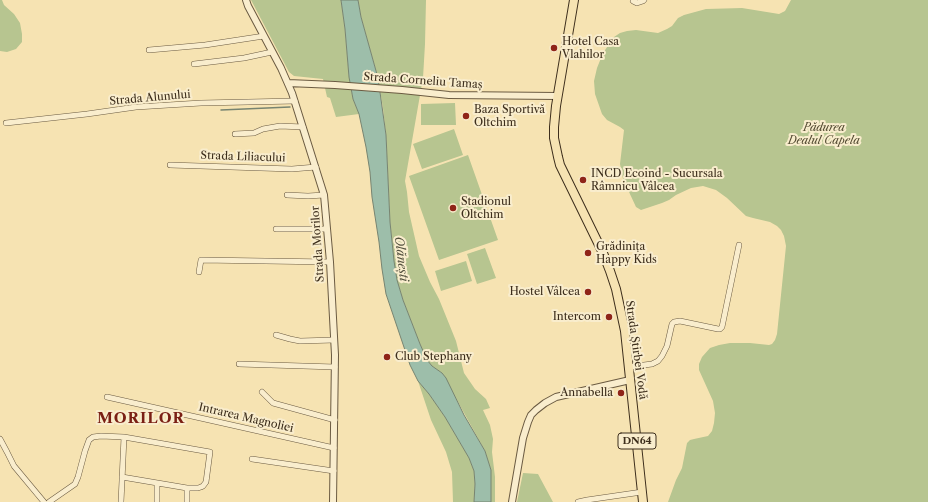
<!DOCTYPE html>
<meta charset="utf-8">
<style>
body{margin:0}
canvas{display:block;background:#f6e3b2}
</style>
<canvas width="928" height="502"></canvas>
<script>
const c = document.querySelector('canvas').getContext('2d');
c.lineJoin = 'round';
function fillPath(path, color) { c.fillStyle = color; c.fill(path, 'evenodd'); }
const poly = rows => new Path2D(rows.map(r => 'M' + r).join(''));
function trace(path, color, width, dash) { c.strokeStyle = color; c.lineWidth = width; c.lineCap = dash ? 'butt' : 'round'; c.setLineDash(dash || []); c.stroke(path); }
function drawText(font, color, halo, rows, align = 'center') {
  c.font = font + ' "Libre Caslon Text",serif'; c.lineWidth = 4; c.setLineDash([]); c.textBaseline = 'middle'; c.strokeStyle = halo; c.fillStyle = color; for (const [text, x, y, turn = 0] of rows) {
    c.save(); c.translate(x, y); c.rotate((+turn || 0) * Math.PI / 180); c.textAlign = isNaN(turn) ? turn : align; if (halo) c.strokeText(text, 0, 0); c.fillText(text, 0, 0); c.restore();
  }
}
const green = poly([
 [0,0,2,0,4,5,14,14,20,23,22,34,22,42,16,49,7,52,0,51],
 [251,0,341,0,345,29,349,77,353,99,359,114,336,117,330,98,327,97,323,79,294,76,289,72],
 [358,0,426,0,425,44,423,78,405,181,407,192,409,212,419,256,430,282,439,299,456,341,464,373,475,389,486,399,490,408,483,410,490,425,493,439,492,452,495,477,495,502,491,502,491,470,485,451,442,373,432,366,427,361,420,344,403,300,397,280,394,261,390,222,386,135,383,108,378,78,361,17],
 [791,0,928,0,928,502,668,502,676,480,682,468,687,443,690,440,694,439,708,436,712,431,714,423,715,413,713,401,699,370,699,364,702,357,710,348,719,345,730,343,750,343,769,345,772,344,775,340,777,334,786,246,784,236,781,230,777,226,770,222,753,218,746,216,727,198,716,190,703,186,691,188,676,195,669,200,662,203,641,210,636,207,623,179,620,164,624,130,620,127,607,120,602,114,595,94,594,81,597,68,603,53,614,37,620,33,627,31,636,30,658,33,667,29,672,26,678,18,684,15,706,9,742,8,779,14,785,11],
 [455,103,456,125,421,125,421,104],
 [454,129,463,155,422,169,413,144],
 [468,155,498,240,439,260,409,176],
 [485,248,496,278,477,284,467,254],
 [466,261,472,281,441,291,435,271],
 [418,381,429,394,445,417,469,458,474,471,475,484,474,502,453,502,452,472,446,452,431,420],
 [523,473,538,474,553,502,517,502]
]);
const water = poly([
 [341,0,358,0,361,17,378,78,386,135,390,222,394,261,397,280,403,300,420,344,427,360,432,366,442,373,446,378,464,415,485,451,491,470,491,502,474,502,475,484,474,471,469,458,445,417,429,394,418,381,410,365,386,294,382,269,379,242,372,197,370,172,366,147,359,114,353,99,349,77,345,29,341,0]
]);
const stream = poly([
 [221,110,290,107]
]);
const minor = poly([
 [633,1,637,3,643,1,644,0],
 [149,50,205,45,264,36],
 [194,64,244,58,272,52],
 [6,123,87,114,136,107,201,103,295,101],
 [235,134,254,133,263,129,280,126,303,127],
 [170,165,261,168,292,169,316,167],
 [287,195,308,196,324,195],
 [276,229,327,229],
 [199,272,201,260,330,262],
 [276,335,290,339,300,341,334,340],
 [239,364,335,367],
 [629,367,644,365,652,364,658,361,662,356,667,346,672,324,674,322,680,321,718,329,720,329,722,327,739,245],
 [262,392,273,403,335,420],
 [107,397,334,448],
 [0,439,7,452,14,466,44,502],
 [252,459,334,471],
 [187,488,187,502],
 [49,502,75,484,78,477,85,451,89,440,93,437,101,436,124,437,210,452,206,482,203,486,201,487,198,488,187,488,122,477],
 [121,502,124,437],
 [157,502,157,483],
 [578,502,587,500,642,492]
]);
const tertiary = poly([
 [246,0,248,6,281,68,292,93,324,195,330,262,335,355,333,502],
 [288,83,335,85,402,90,449,95,558,96],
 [512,502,523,438,528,422,531,415,536,410,545,403,556,397,630,380]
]);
const primary = poly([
 [574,0,556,106,554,127,554,138,558,157,560,165,603,253,610,271,616,289,625,331,643,502]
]);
const markers = [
 [554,48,4,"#8f2418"],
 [466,116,4,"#8f2418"],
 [583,180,4,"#8f2418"],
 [453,208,4,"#8f2418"],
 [588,253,4,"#8f2418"],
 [588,292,4,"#8f2418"],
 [609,317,4,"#8f2418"],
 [387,357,4,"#8f2418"],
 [621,393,4,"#8f2418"]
];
const shields = [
 [637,441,38]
];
const shieldNames = [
 ["DN64",637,441]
];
const poiNames = [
 ["Hotel Casa",562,42],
 ["Vlahilor",562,55],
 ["Baza Sportivă",474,110],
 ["Oltchim",474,123],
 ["INCD Ecoind - Sucursala",591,174],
 ["Râmnicu Vâlcea",591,187],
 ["Stadionul",461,202],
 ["Oltchim",461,215],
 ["Grădinița",596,247],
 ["Happy Kids",596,260],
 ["Hostel Vâlcea",580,292,"right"],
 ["Intercom",601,317,"right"],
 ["Club Stephany",395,357],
 ["Annabella",613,393,"right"]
];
const streetNames = [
 ["Strada Corneliu Tamaș",423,81,4],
 ["Strada Alunului",150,98,-5],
 ["Strada Liliacului",243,157,2],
 ["Strada Morilor",318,244,-94],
 ["Strada Știrbei Vodă",636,350,82],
 ["Intrarea Magnoliei",246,418,13]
];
const parkNames = [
 ["Pădurea",824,128],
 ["Dealul Capela",824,141]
];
const waterNames = [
 ["Olănești",401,259,83]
];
const districtNames = [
 ["MORILOR",141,419]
];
fillPath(green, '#b7c590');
fillPath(water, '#9dbeaa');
trace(water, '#778471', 1);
trace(stream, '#778471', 1.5);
trace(minor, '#6b5b42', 6);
trace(tertiary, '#6b5b42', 8);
trace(primary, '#3d2e1c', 10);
trace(minor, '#f9edcd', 5);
trace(tertiary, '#f9edcd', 6);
trace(primary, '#f6e3b2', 8);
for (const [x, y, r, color] of markers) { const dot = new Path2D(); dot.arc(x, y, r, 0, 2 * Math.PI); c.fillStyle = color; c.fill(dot); trace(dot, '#f9edcd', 1.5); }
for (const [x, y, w] of shields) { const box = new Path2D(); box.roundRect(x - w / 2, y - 8, w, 16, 3); c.fillStyle = '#f9edcd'; c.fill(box); trace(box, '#3d2e1c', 1); }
drawText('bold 10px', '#3d2e1c', null, shieldNames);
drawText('11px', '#3d2e1c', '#f9edcd', poiNames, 'left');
drawText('11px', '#3d2e1c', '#f9edcd', streetNames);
drawText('italic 11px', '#554c33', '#f9edcd', parkNames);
drawText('italic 12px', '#555240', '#f9edcd', waterNames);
c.letterSpacing = '1px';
drawText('bold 15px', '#7a1f14', '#f9edcd', districtNames);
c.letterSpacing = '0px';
</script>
